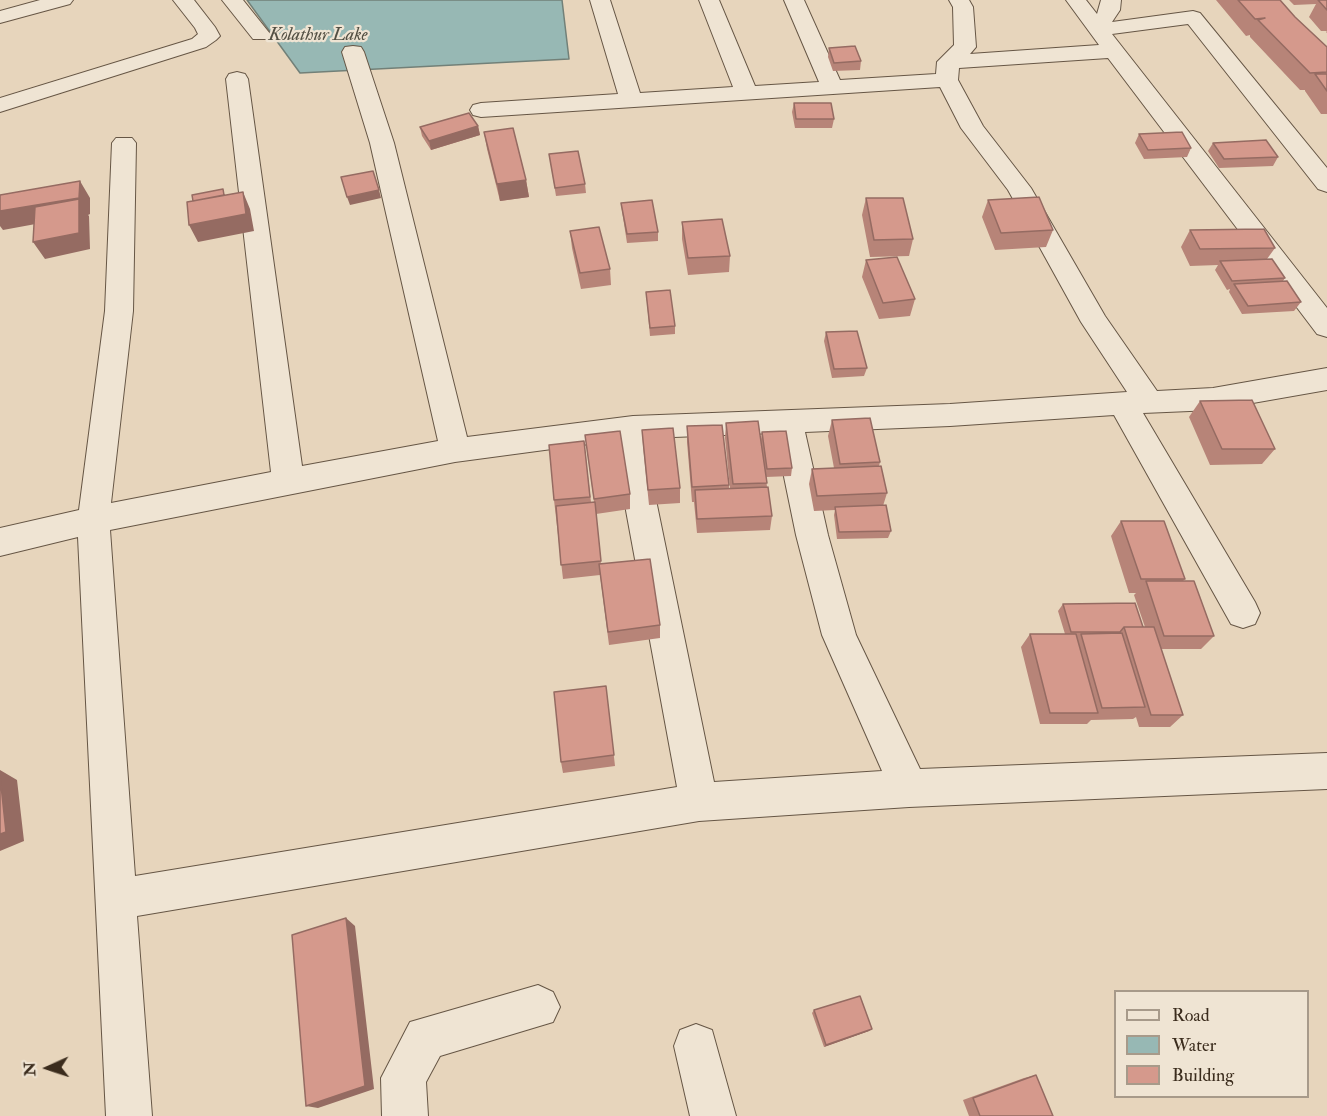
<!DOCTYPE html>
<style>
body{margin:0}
#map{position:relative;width:1327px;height:1116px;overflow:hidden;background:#e7d5bc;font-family:"IM FELL Double Pica",serif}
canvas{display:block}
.legend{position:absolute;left:1114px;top:990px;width:195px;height:108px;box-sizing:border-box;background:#efe4d3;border:2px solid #a79a8a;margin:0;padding:8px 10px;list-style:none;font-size:18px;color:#3b2c1d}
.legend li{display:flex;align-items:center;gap:12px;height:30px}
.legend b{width:30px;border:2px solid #a79a8a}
.north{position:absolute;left:18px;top:1038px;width:60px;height:60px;-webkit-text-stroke:4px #efe4d3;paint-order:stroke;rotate:267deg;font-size:16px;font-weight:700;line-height:24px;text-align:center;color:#3b2c1d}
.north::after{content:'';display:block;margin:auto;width:21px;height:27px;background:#3b2c1d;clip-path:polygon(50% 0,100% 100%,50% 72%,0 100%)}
</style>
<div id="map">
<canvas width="1327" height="1116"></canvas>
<ul class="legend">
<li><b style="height:8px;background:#efe4d3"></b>Road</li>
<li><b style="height:16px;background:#97b8b4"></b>Water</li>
<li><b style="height:16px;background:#d5998c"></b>Building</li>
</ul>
<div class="north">N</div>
</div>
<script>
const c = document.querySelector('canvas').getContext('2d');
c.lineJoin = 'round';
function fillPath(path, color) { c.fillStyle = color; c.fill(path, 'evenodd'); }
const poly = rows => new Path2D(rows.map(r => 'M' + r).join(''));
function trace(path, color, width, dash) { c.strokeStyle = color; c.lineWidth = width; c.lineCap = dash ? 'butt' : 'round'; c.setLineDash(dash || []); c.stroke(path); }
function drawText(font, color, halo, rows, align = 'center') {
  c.font = font + ' "IM FELL Double Pica",serif'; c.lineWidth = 4.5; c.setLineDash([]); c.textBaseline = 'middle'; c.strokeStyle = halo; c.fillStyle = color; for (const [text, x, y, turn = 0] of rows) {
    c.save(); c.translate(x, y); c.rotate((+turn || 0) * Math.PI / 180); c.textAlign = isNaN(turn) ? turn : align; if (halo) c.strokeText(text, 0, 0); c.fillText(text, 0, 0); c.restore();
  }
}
const water = poly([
 [247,0,562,0,569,59,300,73,247,0]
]);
const minor = poly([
 [40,0,73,0,70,4,0,23,0,11,40,0],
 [173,0,194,0,215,27,220,36,216,40,206,47,0,112,0,98,192,39,198,34,195,28,173,0],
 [222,0,243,0,271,35,267,39,253,39,222,0],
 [590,0,610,0,640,93,733,87,699,0,719,0,755,86,819,82,784,0,804,0,840,80,936,74,937,62,954,45,953,7,949,0,969,0,973,7,976,47,970,54,1099,45,1066,0,1086,0,1097,14,1101,0,1121,0,1120,10,1112,22,1193,11,1200,13,1327,168,1327,192,1318,189,1188,24,1112,34,1327,308,1327,337,1317,334,1108,58,959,68,958,80,983,126,1031,188,1105,316,1157,391,1213,388,1327,368,1327,390,1213,410,1143,413,1255,602,1260,613,1255,624,1243,628,1231,624,1114,415,950,426,805,432,828,535,856,635,920,769,1327,753,1327,789,909,807,699,821,137,916,152,1116,106,1116,78,537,0,556,0,528,79,510,105,311,112,143,116,138,132,138,136,143,133,311,111,503,271,472,226,79,229,74,237,72,245,74,248,79,302,466,438,441,370,143,342,52,345,47,353,46,361,47,364,52,394,143,467,437,633,416,950,404,1127,392,1081,322,1008,190,961,128,940,87,481,117,473,115,470,110,473,105,481,103,618,94,590,0],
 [775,433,796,535,822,635,882,771,714,782,657,505,649,438,775,433],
 [619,440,625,505,677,787,135,876,110,530,455,462,619,440],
 [538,985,553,992,560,1007,553,1022,440,1056,426,1082,428,1116,382,1116,381,1078,410,1022,538,985],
 [696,1024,712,1030,736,1116,690,1116,674,1046,680,1030,696,1024]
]);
const wall = poly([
 [1216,0,1280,0,1295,17,1327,47,1327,114,1321,114,1305,91,1305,90,1300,90,1250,37,1250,35,1246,36],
 [1289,0,1327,0,1327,33,1326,32,1327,31,1321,31,1309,17,1316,4,1294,5],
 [829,48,861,61,860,70,833,71,828,57],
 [794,103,834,119,832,128,795,128,792,112],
 [478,126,480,135,431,150,422,136,420,127],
 [484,132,526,180,529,197,500,201,487,149],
 [1139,134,1191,148,1187,157,1144,159,1135,143],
 [1213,143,1278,157,1273,166,1219,168,1208,151],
 [549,154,585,184,586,193,556,196],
 [866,198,913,239,909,256,870,257,862,215],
 [988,200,1053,230,1046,247,995,250,982,217],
 [621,203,658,232,658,241,627,243,622,211],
 [682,222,730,256,729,272,688,275,682,239],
 [1190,230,1275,248,1267,259,1285,278,1283,281,1301,302,1294,311,1242,314,1229,292,1230,289,1227,290,1215,270,1218,265,1190,266,1181,247],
 [570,231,610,269,611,285,581,289,572,248],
 [866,260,915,299,910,316,879,319,862,277],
 [646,292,675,326,675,334,650,336],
 [826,332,867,368,864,376,832,378,824,341],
 [1200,401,1275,449,1262,464,1210,465,1189,417],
 [832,420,880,462,879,466,887,493,883,506,891,531,888,538,837,539,834,515,835,510,814,511,809,484,812,469,834,468,828,436],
 [726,423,761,439,762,432,792,468,791,476,766,477,767,487,772,516,770,530,697,533,694,502,692,502,687,442,687,426,729,485,729,488,730,488,725,438],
 [642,430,680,488,680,503,649,505,643,446],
 [585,435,630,494,630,509,596,514,601,564,660,625,660,638,609,645,600,575,563,579,554,500,584,441,591,502,594,502],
 [1121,521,1185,579,1183,581,1214,636,1201,649,1161,649,1183,715,1170,727,1139,727,1136,717,1133,719,1091,720,1087,724,1040,724,1021,647,1030,634,1065,634,1058,611,1063,604,1145,627,1134,595,1136,593,1129,593,1111,536],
 [606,686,615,766,563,773,561,762],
 [814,1010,869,1031,824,1047,812,1013],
 [1036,1075,1053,1116,969,1116,963,1100,1024,1078]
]);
const shadedWall = poly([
 [478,126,480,135,431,150,429,141],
 [526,180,529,197,500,201,497,184],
 [80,181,90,198,90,214,88,215,89,216,90,249,45,259,33,242,79,216,3,230,0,226,0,211],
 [379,190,381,198,350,205,347,197],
 [243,192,250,209,254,231,198,242,189,225],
 [0,770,17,780,24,841,0,851],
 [346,918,355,926,374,1089,318,1108,306,1106],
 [872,1029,869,1031,824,1047,826,1045]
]);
const building = poly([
 [1238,0,1280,0,1295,17,1327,47,1327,72,1310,73,1258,20,1265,18,1255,19,1238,0],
 [1318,0,1327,0,1327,10,1318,0],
 [855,46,861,61,834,63,829,48,855,46],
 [1315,74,1327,74,1327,91,1315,74],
 [794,103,831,103,834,119,796,119,794,103],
 [469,113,478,126,429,141,420,127,469,113],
 [513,128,526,180,497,184,484,132,513,128],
 [1182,132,1191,148,1148,150,1139,134,1182,132],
 [1266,140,1278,157,1224,159,1213,143,1266,140],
 [578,151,585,184,555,188,549,154,578,151],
 [373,171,379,190,347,197,341,177,373,171],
 [80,181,79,198,0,211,0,195,80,181],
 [223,189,224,195,193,201,192,195,223,189],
 [243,192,246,214,189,225,187,202,243,192],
 [1039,197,1053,230,1001,233,988,200,1039,197],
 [866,198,903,198,913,239,874,240,866,198],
 [79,199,79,233,33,242,35,207,79,199],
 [652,200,658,232,627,234,621,203,652,200],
 [722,219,730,256,688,258,682,222,722,219],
 [599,227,610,269,580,273,570,231,599,227],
 [1264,229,1275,248,1200,249,1190,230,1264,229],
 [897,257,915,299,883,303,866,260,897,257],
 [1272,259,1285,278,1232,281,1220,261,1272,259],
 [1287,281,1301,302,1248,306,1234,284,1287,281],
 [670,290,675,326,650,328,646,292,670,290],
 [857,331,867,368,834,369,826,332,857,331],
 [1252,400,1275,449,1222,449,1200,401,1252,400],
 [870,418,880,462,840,464,832,420,870,418],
 [758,421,767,483,733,484,726,423,758,421],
 [722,425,729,485,692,487,687,426,722,425],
 [673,428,680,488,648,490,642,430,673,428],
 [620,431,630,494,594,499,585,435,620,431],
 [786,431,792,468,767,469,762,432,786,431],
 [584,441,590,497,554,500,549,445,584,441],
 [881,466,887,493,817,496,812,469,881,466],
 [768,487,772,516,697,519,695,490,768,487],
 [595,502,601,561,561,565,556,506,595,502],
 [886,505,891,531,839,532,835,507,886,505],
 [1121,521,1164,521,1185,579,1141,579,1121,521],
 [650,559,660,625,608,632,599,564,650,559],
 [1146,581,1194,581,1214,636,1164,636,1146,581],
 [1135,603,1143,627,1124,627,1120,632,1071,632,1063,604,1135,603],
 [1124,627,1154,627,1183,715,1151,715,1124,627],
 [1122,633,1145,707,1102,708,1081,634,1122,633],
 [1030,634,1076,634,1098,713,1050,713,1030,634],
 [606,686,614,755,561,762,554,692,606,686],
 [0,776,6,832,0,834,0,776],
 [346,918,365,1086,306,1106,292,935,346,918],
 [860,996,872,1029,826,1045,814,1010,860,996],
 [1036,1075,1053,1116,980,1116,973,1098,1036,1075]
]);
const farWaternames = [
 ["Kolathur Lake",318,36]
];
fillPath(water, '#97b8b4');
trace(water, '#728078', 1.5);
trace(minor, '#665645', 2);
fillPath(minor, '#efe4d3');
fillPath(wall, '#b78478');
fillPath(shadedWall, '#956b62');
fillPath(building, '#d5998c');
trace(building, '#956b62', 1.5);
drawText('italic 18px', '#524f43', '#efe4d3', farWaternames);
</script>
